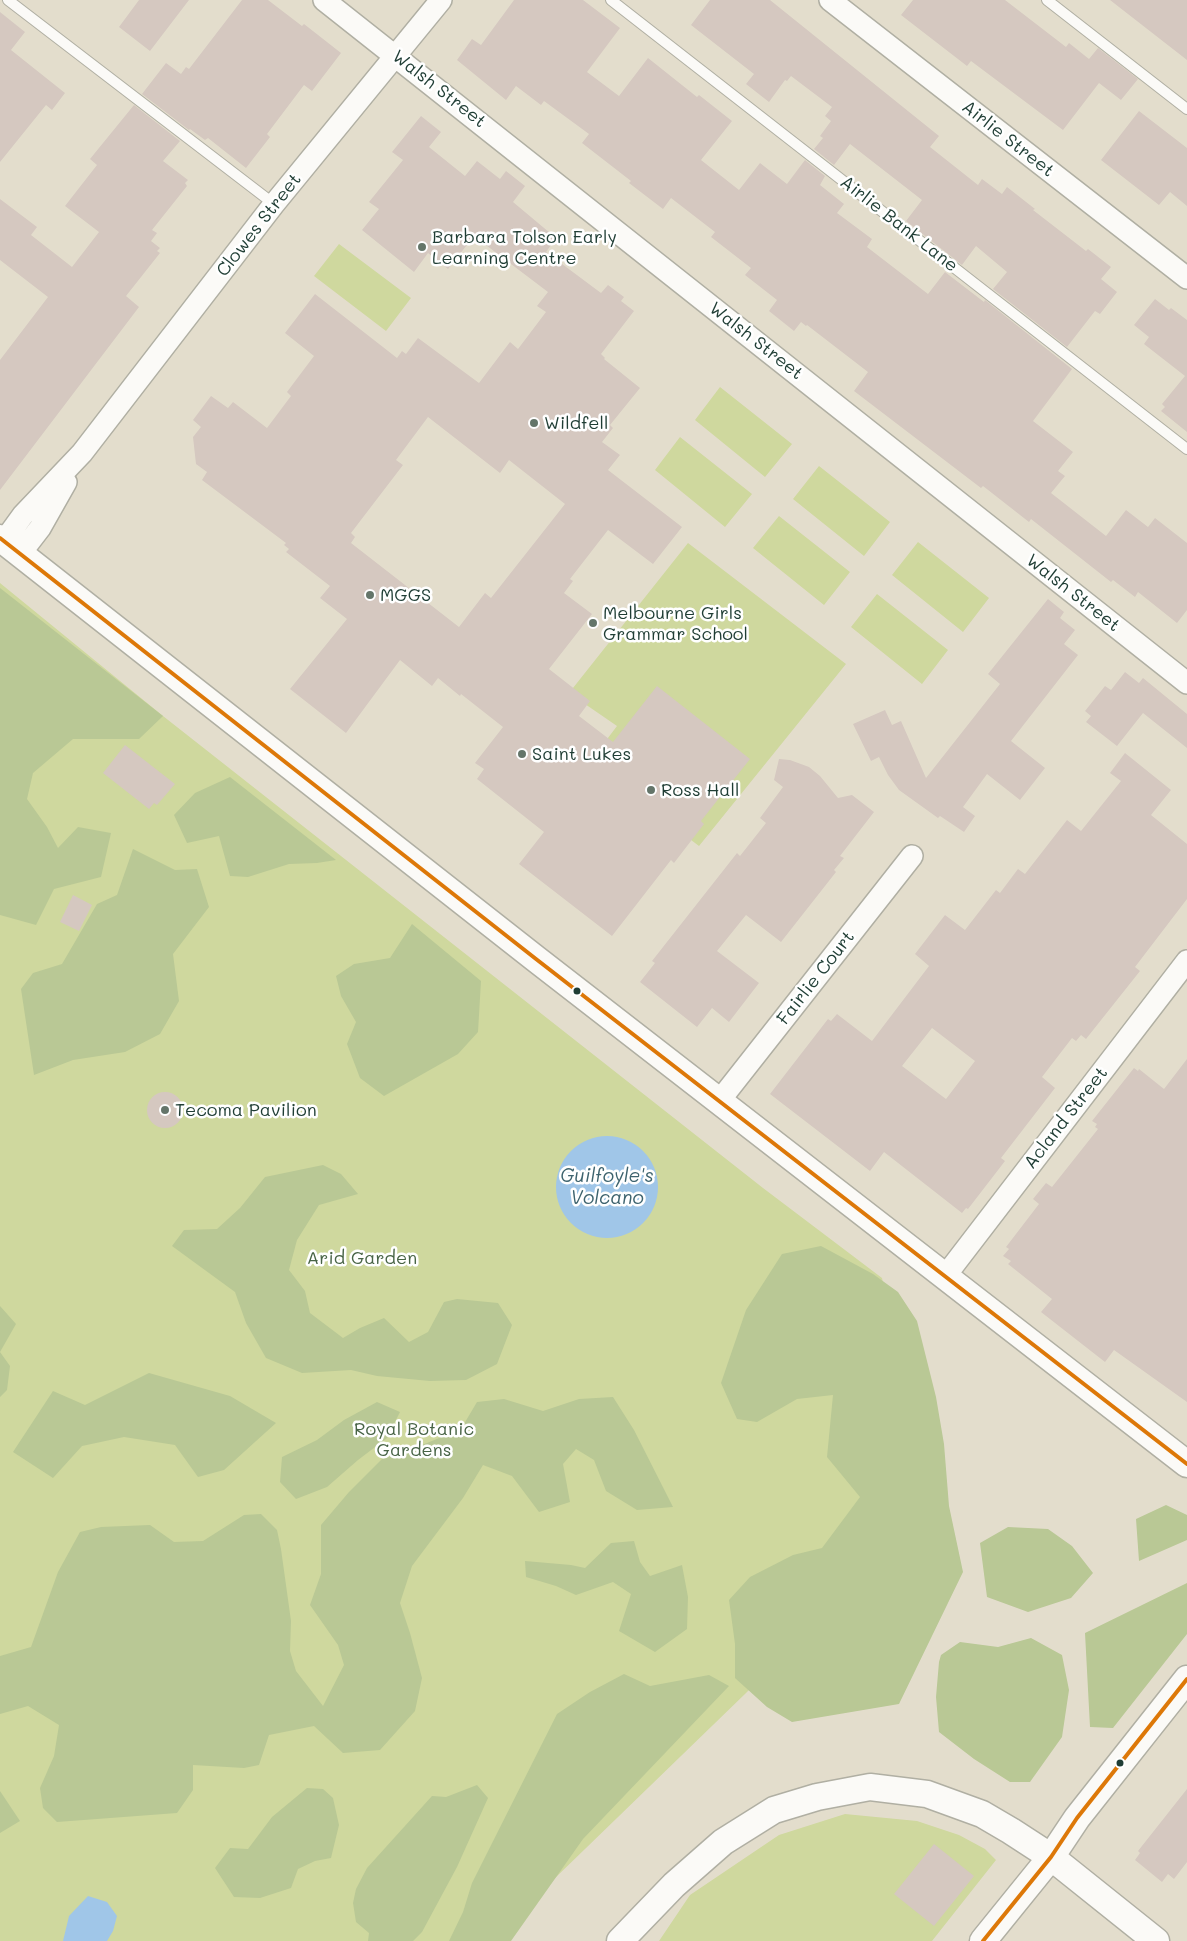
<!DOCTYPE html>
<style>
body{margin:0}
canvas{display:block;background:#e3ddcc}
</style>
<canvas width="1187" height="1941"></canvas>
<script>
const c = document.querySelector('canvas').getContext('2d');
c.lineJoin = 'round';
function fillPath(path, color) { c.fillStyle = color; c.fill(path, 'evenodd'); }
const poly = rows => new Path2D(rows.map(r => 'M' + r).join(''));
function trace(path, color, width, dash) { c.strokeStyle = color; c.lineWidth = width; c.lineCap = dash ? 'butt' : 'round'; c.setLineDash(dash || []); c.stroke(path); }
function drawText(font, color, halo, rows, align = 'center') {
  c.font = font + ' Mali,sans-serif'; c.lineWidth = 5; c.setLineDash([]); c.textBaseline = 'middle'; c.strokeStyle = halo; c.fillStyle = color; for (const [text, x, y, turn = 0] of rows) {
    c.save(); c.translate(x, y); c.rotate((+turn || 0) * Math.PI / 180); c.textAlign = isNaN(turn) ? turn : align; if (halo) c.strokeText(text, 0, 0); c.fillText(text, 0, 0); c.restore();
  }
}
const green = poly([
 [339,244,411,298,386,331,314,276],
 [720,387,792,444,765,477,695,420],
 [680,437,752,494,725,527,655,470],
 [819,466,890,522,864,556,793,499],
 [779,516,850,572,824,605,753,548],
 [918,542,989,598,963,632,892,575],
 [688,543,846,664,699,846,589,763,617,726,569,693],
 [0,583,163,716,763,1188,882,1278,917,1448,870,1569,745,1694,553,1880,510,1941,0,1941],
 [877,594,948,650,922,684,851,627],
 [845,1814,917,1821,959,1835,985,1849,996,1860,932,1941,659,1941,690,1895,779,1835]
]);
const forest = poly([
 [0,588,163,716,139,739,73,739,33,773,27,799,47,827,58,848,78,827,111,833,101,877,54,889,36,925,0,915],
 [230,777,336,860,317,863,289,864,248,877,230,876,219,836,187,843,174,815,195,793],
 [133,849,175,870,197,869,209,907,173,954,179,1001,160,1034,125,1052,73,1060,34,1075,21,989,33,973,62,964,97,904,117,895],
 [412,924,481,981,478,1032,458,1054,384,1096,360,1078,347,1044,356,1022,341,996,336,976,354,964,390,958],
 [323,1165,341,1174,358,1194,319,1205,297,1240,289,1270,305,1291,310,1313,343,1338,360,1328,384,1318,409,1342,428,1332,444,1302,457,1299,498,1303,512,1325,497,1364,466,1380,430,1381,377,1376,351,1370,302,1373,266,1358,246,1323,235,1292,172,1246,184,1230,217,1229,240,1208,265,1177],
 [821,1246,873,1274,898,1292,917,1321,936,1397,944,1444,949,1506,963,1572,899,1704,792,1722,767,1707,735,1678,735,1644,729,1600,750,1577,793,1555,822,1548,860,1497,827,1457,833,1395,797,1399,757,1422,737,1419,721,1383,746,1310,782,1254],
 [0,1306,16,1324,0,1352,10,1366,7,1390,0,1397],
 [149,1373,230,1396,276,1423,224,1470,198,1477,175,1445,124,1437,82,1446,53,1478,13,1452,53,1391,85,1405],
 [613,1397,634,1430,673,1507,637,1510,606,1491,594,1460,576,1449,563,1464,570,1502,539,1512,512,1476,483,1465,463,1498,412,1566,400,1603,410,1633,422,1678,415,1711,380,1750,343,1753,314,1726,269,1735,259,1765,244,1768,193,1765,193,1790,177,1813,57,1822,43,1808,40,1788,54,1756,59,1725,28,1706,0,1714,0,1656,31,1647,58,1572,80,1532,101,1527,150,1525,174,1542,203,1541,244,1515,261,1514,277,1530,281,1549,291,1621,290,1651,296,1671,323,1706,344,1665,338,1645,310,1605,321,1574,321,1525,349,1492,382,1459,427,1443,461,1429,477,1402,504,1399,543,1411,579,1399],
 [377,1402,400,1412,387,1438,358,1460,327,1487,296,1499,280,1482,282,1457,317,1440,344,1420],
 [1166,1505,1187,1515,1187,1540,1139,1561,1136,1519],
 [1008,1527,1048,1529,1072,1546,1093,1573,1071,1598,1028,1612,987,1597,980,1543],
 [634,1541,640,1562,650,1576,682,1565,688,1597,687,1629,655,1652,619,1631,631,1594,613,1582,576,1595,556,1586,526,1577,525,1561,571,1565,585,1568,611,1543],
 [1187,1583,1187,1634,1113,1728,1090,1727,1085,1633],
 [1031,1638,1062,1655,1069,1690,1062,1737,1030,1782,1010,1782,974,1759,939,1732,936,1697,939,1662,941,1655,960,1642,998,1647],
 [624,1674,650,1686,709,1675,729,1686,583,1839,511,1941,449,1941,463,1912,472,1883,557,1714,590,1692],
 [477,1785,488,1798,457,1867,422,1932,413,1941,368,1941,369,1933,356,1922,353,1903,356,1889,367,1868,432,1796,446,1797],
 [307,1788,323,1789,333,1798,339,1825,331,1858,315,1861,298,1869,291,1888,260,1898,234,1897,215,1868,230,1848,248,1849,272,1817],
 [0,1791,20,1821,0,1833]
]);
const water = poly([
 '556 1187a51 51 0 1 1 102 0a51 51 0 1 1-102 0Z',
 [88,1896,107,1902,117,1916,113,1931,107,1941,63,1941,69,1916]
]);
const building = poly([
 [139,0,189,0,150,51,119,27],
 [242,0,268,0,302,26,304,24,341,53,312,91,304,85,267,134,270,137,246,168,208,138,205,140,190,129,189,130,142,94,166,63,181,74,186,67,189,69],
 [514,0,583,0,620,28,587,72,619,96,648,58,697,97,699,95,732,121,701,160,739,190,760,163,787,184,805,160,825,176,820,185,844,204,837,213,872,239,867,247,928,294,945,272,984,302,985,300,1072,369,1033,421,1073,452,1058,471,1065,476,1051,493,1106,536,1126,510,1148,527,1155,518,1187,543,1187,610,1177,623,1138,592,1135,597,1113,580,1111,582,1031,519,1029,522,983,486,981,488,854,391,868,372,807,325,806,326,801,322,794,331,769,311,777,300,745,275,751,268,711,237,715,232,671,198,663,209,629,183,631,181,582,143,589,134,544,101,541,105,516,86,506,100,457,60,472,39,481,45],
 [710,0,770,0,939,136,930,147,978,185,982,179,1002,194,1007,187,1035,209,1033,210,1086,251,1088,249,1111,267,1101,279,1117,292,1100,314,1095,311,1067,347,993,289,1007,272,976,246,962,265,906,221,922,200,850,144,834,165,814,149,823,138,820,136,831,121,825,116,832,107,791,76,787,81,785,80,769,102,746,84,754,74,691,25],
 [913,0,1005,0,1066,47,1069,43,1089,59,1098,48,1138,79,1121,100,1099,83,1063,130,971,61,967,66,901,15],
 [1110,0,1187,0,1187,60],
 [0,12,25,32,11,50,65,93,52,110,46,105,0,162],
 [134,105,180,141,163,161,188,180,185,183,187,186,152,230,157,233,151,241,160,248,157,251,160,253,126,296,139,307,0,490,0,360,48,297,0,260,0,199,37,227,31,235,72,267,99,232,65,206,97,165,90,159],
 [1139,111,1187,148,1187,206,1170,192,1159,205,1101,160],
 [421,116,441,132,429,147,465,176,477,161,500,179,506,171,525,186,513,202,556,238,546,252,601,293,608,285,624,297,621,301,634,311,601,354,605,358,604,359,640,388,610,425,613,428,602,442,620,455,608,470,682,527,653,564,608,530,570,579,573,581,564,593,592,614,549,669,590,701,579,716,613,742,657,686,750,759,701,821,704,824,674,863,671,860,612,936,519,864,544,832,477,779,484,769,475,763,503,727,461,694,460,696,438,678,432,686,400,660,346,733,290,689,347,619,320,598,330,586,286,552,289,549,284,545,286,543,202,480,207,472,196,464,193,437,201,427,193,420,211,396,228,408,233,402,267,428,291,396,287,392,314,356,285,333,315,294,397,358,402,351,406,354,418,338,479,383,510,342,518,349,546,312,537,306,548,292,474,236,448,269,428,253,414,272,362,230,379,209,369,202,403,160,392,152],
 [428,417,500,473,509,460,565,504,491,598,485,593,459,627,351,543,355,537,351,533,403,465,396,460],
 [1155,299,1169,310,1171,308,1187,320,1187,432,1161,411,1165,407,1162,404,1185,376,1144,344,1149,337,1134,325],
 [1048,599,1064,612,1060,618,1075,630,1064,644,1078,655,1011,741,1045,768,1020,800,987,774,963,807,975,816,964,832,940,816,938,818,899,790,888,775,879,757,871,761,853,724,885,710,892,725,901,721,926,778,1000,684,988,674],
 [1125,672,1139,683,1143,678,1187,714,1187,748,1143,713,1117,746,1086,722,1091,716,1085,711,1105,686,1111,690],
 [125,745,175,784,157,805,154,803,149,809,103,773],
 [1125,753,1171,790,1151,815,1187,844,1187,899,1135,967,1140,971,1086,1039,1081,1035,1076,1041,1072,1038,1042,1077,1055,1088,1001,1158,1005,1161,968,1209,966,1208,962,1213,884,1152,870,1171,770,1094,828,1019,831,1021,837,1014,872,1041,929,966,915,954,945,915,965,930,996,890,1000,893,1018,869,1025,874,1067,820,1081,831,1121,781,1110,773],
 [932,1028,975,1061,946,1099,902,1066],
 [779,759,790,760,809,767,820,776,838,798,852,795,874,812,840,856,844,858,834,870,836,872,781,942,746,915,717,951,759,983,729,1022,712,1008,697,1027,640,982,655,963,652,961,737,853,740,856,766,823,760,818,783,787,774,780],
 [73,895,92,905,79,931,60,922],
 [1187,1059,1187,1402,1114,1350,1105,1362,1041,1312,1052,1299,1008,1264,1011,1261,1003,1256,1009,1249,1006,1247,1039,1204,1033,1199,1046,1183,1052,1187,1098,1129,1095,1127,1097,1124,1092,1121,1134,1068,1138,1071,1139,1069,1164,1089],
 '147 1110a18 18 0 1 1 36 0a18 18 0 1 1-36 0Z',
 [1187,1789,1187,1862,1174,1879,1168,1874,1162,1882,1135,1860,1140,1853,1138,1851],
 [934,1844,974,1876,934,1926,894,1894]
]);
const service = poly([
 [8,0,274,204],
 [611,0,1187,449],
 [1047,0,1187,109]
]);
const minor = poly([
 [324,0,1187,683],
 [830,0,1187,278],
 [4,541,23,515,82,453,274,204,441,0],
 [20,554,40,528,66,482],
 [720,1100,912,856],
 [946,1275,1187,961]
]);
const tertiary = poly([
 [0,538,536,959,1187,1464],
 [620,1941,674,1885,723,1842,774,1810,817,1797,870,1787,927,1794,982,1814,1011,1831,1051,1857,1156,1941],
 [983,1941,1051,1857,1077,1818,1187,1679]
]);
const bus1 = poly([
 [0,538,536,959,1187,1464],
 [983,1941,1051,1857,1077,1818,1187,1679]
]);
const markers = [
 [422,247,5,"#647569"],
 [534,423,5,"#647569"],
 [370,595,5,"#647569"],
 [593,623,5,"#647569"],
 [522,754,5,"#647569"],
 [651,790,5,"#647569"],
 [577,991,4.5,"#1f3d34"],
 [165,1110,5,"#647569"],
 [1120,1763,4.5,"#1f3d34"]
];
const streetNames = [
 ["Walsh Street",439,89,38],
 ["Airlie Street",1008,139,38],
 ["Airlie Bank Lane",899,224,38],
 ["Clowes Street",259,225,-52],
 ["Walsh Street",756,341,38],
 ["Walsh Street",1073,593,38],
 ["Fairlie Court",816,978,-52],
 ["Acland Street",1066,1118,-52]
];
const poiNames = [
 ["Barbara Tolson Early",432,237],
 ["Learning Centre",432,258],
 ["Wildfell",544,423],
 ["MGGS",380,595],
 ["Melbourne Girls",603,613],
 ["Grammar School",603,634],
 ["Saint Lukes",532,754],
 ["Ross Hall",661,790],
 ["Tecoma Pavilion",175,1110]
];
const parkNames = [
 ["Arid Garden",362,1258],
 ["Royal Botanic",414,1429],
 ["Gardens",414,1450]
];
const waterNames = [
 ["Guilfoyle's",607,1176],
 ["Volcano",607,1198]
];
fillPath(green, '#cfd89e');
fillPath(forest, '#b9c895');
fillPath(water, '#a0c6e8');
fillPath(building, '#d5c8c0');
trace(service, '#b0afa3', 12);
trace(minor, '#b0afa3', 24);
trace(tertiary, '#b0afa3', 29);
trace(service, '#fbfaf7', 10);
trace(minor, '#fbfaf7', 21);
trace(tertiary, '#fbfaf7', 26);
trace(bus1, '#dd7808', 4);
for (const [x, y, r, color] of markers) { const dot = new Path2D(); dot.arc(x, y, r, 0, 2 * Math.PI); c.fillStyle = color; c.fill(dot); trace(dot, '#fff', 2); }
drawText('18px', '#1f3d34', '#fff', streetNames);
drawText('18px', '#1f3d34', '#fff', poiNames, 'left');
drawText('18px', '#476345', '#fff', parkNames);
drawText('italic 19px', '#3d636e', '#fff', waterNames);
</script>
